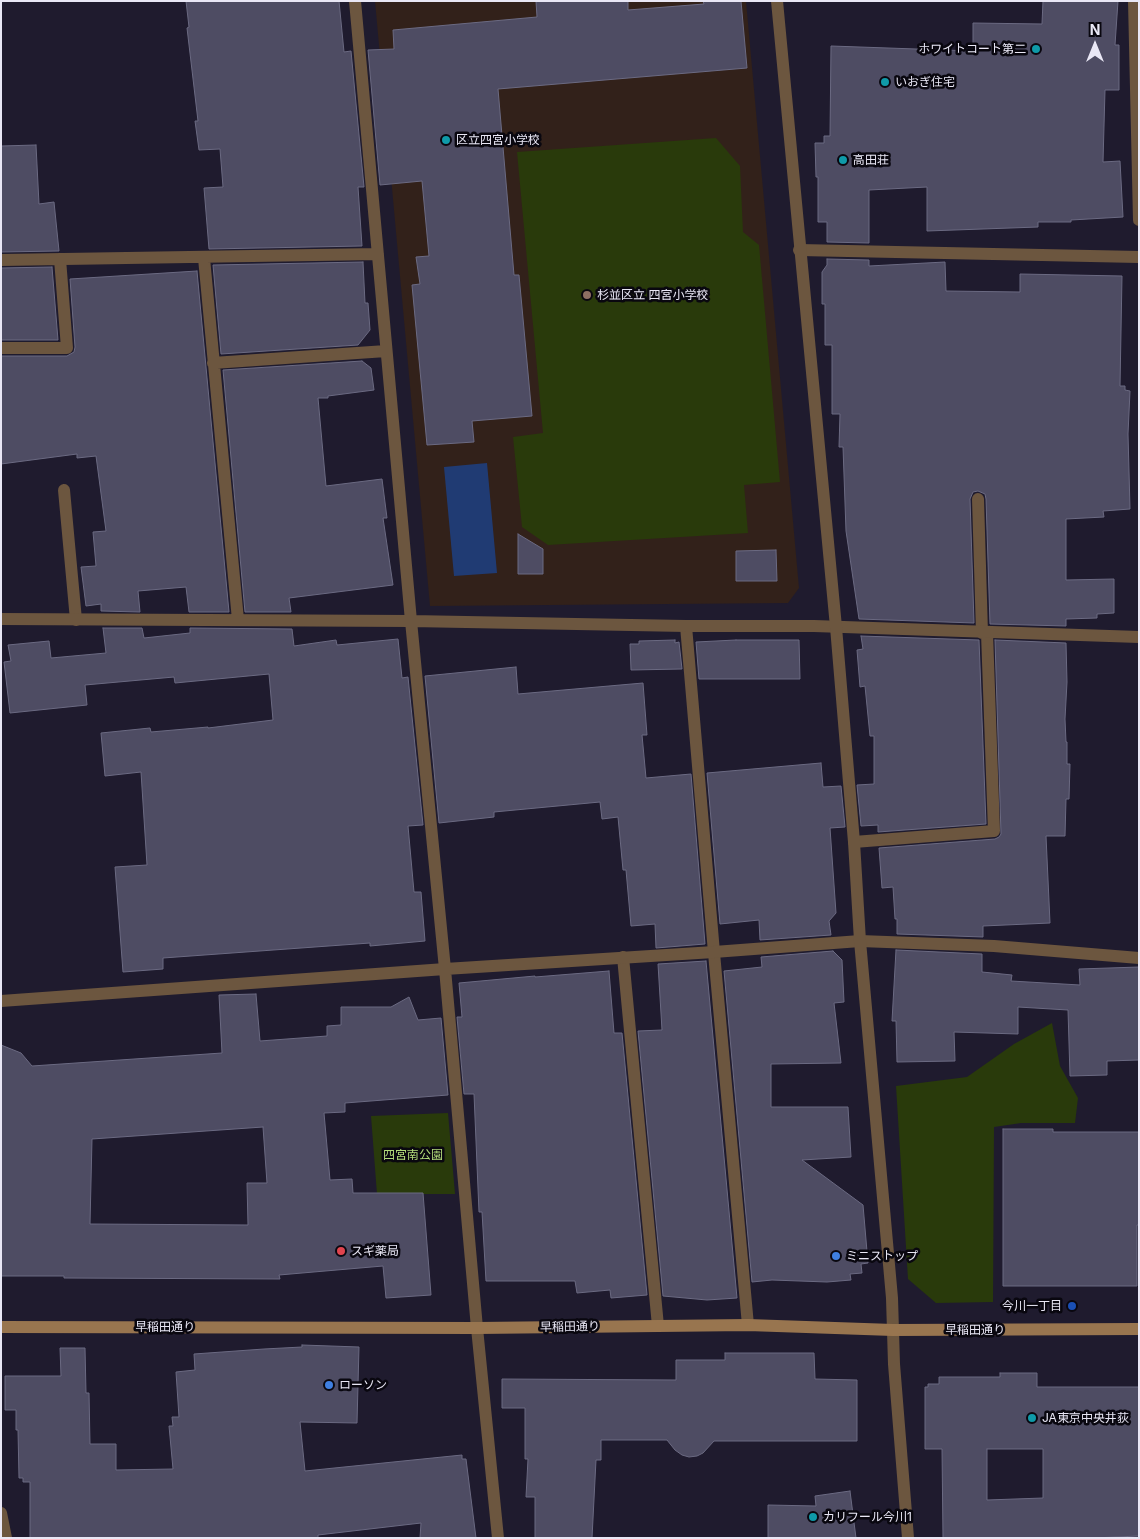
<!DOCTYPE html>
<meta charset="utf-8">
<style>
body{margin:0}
#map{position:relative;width:1140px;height:1539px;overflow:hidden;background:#1f1b2e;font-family:Inter,sans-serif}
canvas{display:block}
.frame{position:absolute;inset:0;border:2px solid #e9e7f5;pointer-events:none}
.north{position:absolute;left:1070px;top:20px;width:50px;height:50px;-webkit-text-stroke:4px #09070f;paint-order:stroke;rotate:0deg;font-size:14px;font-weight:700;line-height:20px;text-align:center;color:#e9e7f5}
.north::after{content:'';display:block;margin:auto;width:18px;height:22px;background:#e9e7f5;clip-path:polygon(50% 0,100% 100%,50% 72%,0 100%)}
</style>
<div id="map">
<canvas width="1140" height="1539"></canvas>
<div class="frame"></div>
<div class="north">N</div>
</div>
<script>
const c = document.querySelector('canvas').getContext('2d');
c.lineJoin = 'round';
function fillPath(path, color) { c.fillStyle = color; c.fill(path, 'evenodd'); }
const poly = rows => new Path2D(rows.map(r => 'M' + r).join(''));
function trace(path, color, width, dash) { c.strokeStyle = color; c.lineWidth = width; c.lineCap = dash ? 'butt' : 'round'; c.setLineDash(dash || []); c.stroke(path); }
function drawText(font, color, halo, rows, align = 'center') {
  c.font = font + ' Inter,"Noto Sans JP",sans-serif'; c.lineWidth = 5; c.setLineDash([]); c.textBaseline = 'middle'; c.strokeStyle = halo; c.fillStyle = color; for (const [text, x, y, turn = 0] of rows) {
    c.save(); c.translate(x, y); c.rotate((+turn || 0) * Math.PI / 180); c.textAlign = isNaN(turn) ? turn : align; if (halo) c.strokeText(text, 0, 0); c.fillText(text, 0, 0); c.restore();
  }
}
const education = poly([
 [375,1,746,1,799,588,788,603,430,606]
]);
const green = poly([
 [716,138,740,166,743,232,759,245,780,482,744,485,748,533,548,545,522,527,513,437,543,433,517,152],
 [1052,1023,1060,1066,1078,1098,1075,1123,1021,1123,994,1127,993,1302,936,1303,908,1279,896,1086,967,1077,1014,1044],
 [448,1113,455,1194,377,1194,371,1116]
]);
const water = poly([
 [487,463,497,573,454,576,444,467]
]);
const building = poly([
 [186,1,339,1,344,52,351,51,364,187,358,187,362,246,209,249,204,188,223,187,220,149,199,150,195,121,198,121,187,28,189,27,186,1],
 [536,1,628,1,628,10,704,4,703,1,741,1,747,68,498,89,514,275,519,275,532,416,472,421,474,442,427,445,412,285,420,284,416,257,429,256,422,181,380,185,368,50,394,49,393,30,537,17,536,1],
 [1043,1,1118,1,1115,45,1119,45,1119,90,1105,90,1103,162,1120,161,1123,217,1071,220,1071,222,1038,222,1038,227,927,231,927,187,869,190,869,243,827,242,827,222,818,222,818,177,816,177,815,143,824,143,824,136,830,136,831,46,973,51,973,23,1042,24,1043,1],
 [36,145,39,204,54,202,59,251,1,252,1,146,36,145],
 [827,259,869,260,869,266,945,262,946,291,1020,292,1020,274,1122,276,1120,386,1125,386,1125,390,1130,391,1128,434,1130,509,1103,511,1104,517,1066,519,1066,580,1114,579,1114,613,1097,614,1097,618,1066,619,1066,626,990,624,986,499,985,494,978,491,973,492,970,499,974,623,859,619,846,531,843,447,839,447,840,414,832,414,832,345,825,345,825,304,822,304,822,272,827,265,827,259],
 [363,262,365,303,368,303,370,330,358,345,221,354,213,265,363,262],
 [52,267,58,340,1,340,1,268,52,267],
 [197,271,229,612,189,612,186,587,138,591,140,612,101,611,101,604,86,606,81,567,96,566,93,532,106,531,96,456,77,458,77,454,1,464,1,356,67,356,74,352,75,347,70,279,197,271],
 [362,361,371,368,374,390,328,396,328,398,318,398,326,486,382,479,387,518,383,518,393,585,289,598,291,612,245,612,223,370,362,361],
 [518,534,543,549,543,574,518,574,518,534],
 [776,550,777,581,736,581,736,551,776,550],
 [103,628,142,628,144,638,190,633,190,628,292,629,294,646,336,640,337,645,398,639,402,678,408,677,423,825,408,826,414,892,421,892,425,941,370,946,370,943,163,958,163,969,123,972,115,867,147,865,141,772,105,776,101,733,150,728,151,732,208,727,208,728,273,720,269,674,175,683,174,677,85,685,87,705,10,713,4,662,11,661,8,645,49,641,51,658,106,653,103,628],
 [861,636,979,640,986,824,878,832,878,825,861,826,857,785,874,784,874,736,870,736,865,686,860,687,857,650,863,649,861,636],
 [675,640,675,643,679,642,682,669,631,670,630,644,639,644,639,641,675,640],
 [736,640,799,640,800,679,699,679,696,642,736,640],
 [995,640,1066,643,1067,682,1065,719,1066,742,1067,742,1067,764,1070,764,1069,799,1066,799,1065,836,1046,836,1050,923,983,926,983,937,897,934,897,919,895,919,893,887,882,888,879,848,995,839,999,837,1001,834,995,640],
 [516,667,518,694,643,683,647,735,642,735,646,778,691,774,705,944,656,948,655,924,631,926,626,870,623,870,618,817,602,819,600,802,494,812,494,817,439,823,425,676,516,667],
 [821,763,823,787,841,786,845,827,830,828,836,913,829,921,831,935,760,940,759,920,720,924,707,773,821,763],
 [896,950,982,954,982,972,1012,975,1011,981,1080,985,1079,969,1139,967,1139,1060,1107,1061,1107,1075,1070,1076,1068,1010,1018,1007,1018,1034,954,1032,955,1061,897,1062,896,1021,892,1021,896,950],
 [833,951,842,960,844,1002,834,1003,841,1063,771,1064,771,1107,848,1107,851,1157,802,1160,863,1205,868,1263,861,1264,862,1273,850,1274,851,1280,827,1282,772,1280,752,1282,724,971,762,967,761,957,833,951],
 [706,961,737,1298,707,1300,663,1296,638,1031,662,1030,658,964,706,961],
 [609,971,614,1033,622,1033,647,1295,611,1298,610,1290,577,1293,575,1281,486,1281,482,1212,479,1212,474,1094,464,1094,457,1017,462,1017,459,983,535,976,535,977,609,971],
 [256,994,260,1041,327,1036,327,1026,341,1025,341,1007,391,1007,409,997,418,1020,441,1018,448,1095,345,1103,345,1112,324,1113,330,1180,352,1179,353,1193,423,1193,431,1295,386,1298,383,1266,279,1275,280,1279,64,1278,64,1276,1,1276,1,1045,21,1053,32,1066,222,1053,219,995,256,994],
 [263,1127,267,1183,247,1183,248,1225,90,1224,92,1139,263,1127],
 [1003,1129,1053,1129,1053,1132,1139,1132,1139,1225,1137,1225,1137,1286,1003,1286,1003,1129],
 [302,1345,359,1347,357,1423,300,1422,305,1471,462,1455,462,1459,466,1459,476,1538,420,1538,421,1523,318,1535,318,1538,30,1538,30,1482,23,1482,23,1478,19,1478,18,1430,16,1430,16,1410,5,1410,5,1376,61,1376,60,1348,85,1348,86,1393,89,1393,90,1444,116,1444,116,1470,173,1469,169,1426,173,1426,172,1417,179,1417,176,1372,195,1370,194,1354,264,1349,302,1347,302,1345],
 [725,1353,814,1353,815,1379,857,1380,857,1441,714,1441,703,1453,697,1456,689,1457,682,1455,675,1450,667,1440,601,1440,601,1460,596,1460,592,1538,535,1538,535,1497,526,1497,528,1459,525,1459,525,1408,502,1408,502,1379,676,1380,676,1360,725,1360,725,1353],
 [1000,1373,1037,1373,1037,1387,1139,1387,1139,1536,1093,1538,943,1538,942,1449,925,1449,925,1387,928,1387,928,1384,939,1384,939,1377,1000,1377,1000,1373],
 [987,1449,1043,1449,1043,1498,987,1500,987,1449],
 [850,1491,856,1538,768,1538,768,1505,816,1506,815,1496,850,1491]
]);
const service = poly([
 [64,490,76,620],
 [978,499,982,633],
 [686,626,715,964,748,1325],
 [854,842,994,831,987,633],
 [623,957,658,1326]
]);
const minor = poly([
 [355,1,411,621,445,969,477,1328,498,1538],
 [1134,1,1139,220],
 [799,250,1139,257],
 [204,258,238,620],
 [1,260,378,254],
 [1,348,67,348,60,259],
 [213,363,386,351],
 [1,619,411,621,686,626,814,626,1139,637],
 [1,1001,445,969,714,952,860,941,994,946,1139,958],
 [1,1513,6,1538]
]);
const tertiary = poly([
 [777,1,836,627,854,842,860,941,892,1298,894,1364,908,1538]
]);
const secondary = poly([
 [1,1327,477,1328,748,1325,893,1330,1139,1329]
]);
const markers = [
 [1036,49,5,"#0f9aa8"],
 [885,82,5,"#0f9aa8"],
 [446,140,5,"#0f9aa8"],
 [843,160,5,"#0f9aa8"],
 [587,295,5,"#8d6e63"],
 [341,1251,5,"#e0444e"],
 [836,1256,5,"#3f7fe0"],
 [1072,1306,5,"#1a4fb4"],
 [329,1385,5,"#3f7fe0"],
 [1032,1418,5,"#0f9aa8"],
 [813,1517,5,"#0f9aa8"]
];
const poiNames = [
 ["ホワイトコート第二",1026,49,"right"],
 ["いおぎ住宅",895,82],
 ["区立四宮小学校",456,140],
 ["高田荘",853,160],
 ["杉並区立 四宮小学校",597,295],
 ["スギ薬局",351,1251],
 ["ミニストップ",846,1256],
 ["今川一丁目",1062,1306,"right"],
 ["ローソン",339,1385],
 ["JA東京中央井荻",1042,1418],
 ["カリフール今川1",823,1517]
];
const parkNames = [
 ["四宮南公園",413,1155]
];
const streetNames = [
 ["早稲田通り",165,1327],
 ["早稲田通り",570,1327,-1],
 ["早稲田通り",975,1330]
];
fillPath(education, '#32211a');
fillPath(green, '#293a0b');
fillPath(water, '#203b73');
fillPath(building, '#4e4c63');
trace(building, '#6b6a82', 1);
trace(service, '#6c563f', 12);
trace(minor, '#6c563f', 12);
trace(tertiary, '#6c563f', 12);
trace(secondary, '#98754f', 12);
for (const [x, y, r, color] of markers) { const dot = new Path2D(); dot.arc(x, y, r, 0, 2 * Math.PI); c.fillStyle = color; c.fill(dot); trace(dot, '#09070f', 2); }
drawText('12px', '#e9e7f5', '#09070f', poiNames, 'left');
drawText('12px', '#b2db7a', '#09070f', parkNames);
drawText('12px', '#e9e7f5', '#09070f', streetNames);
</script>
